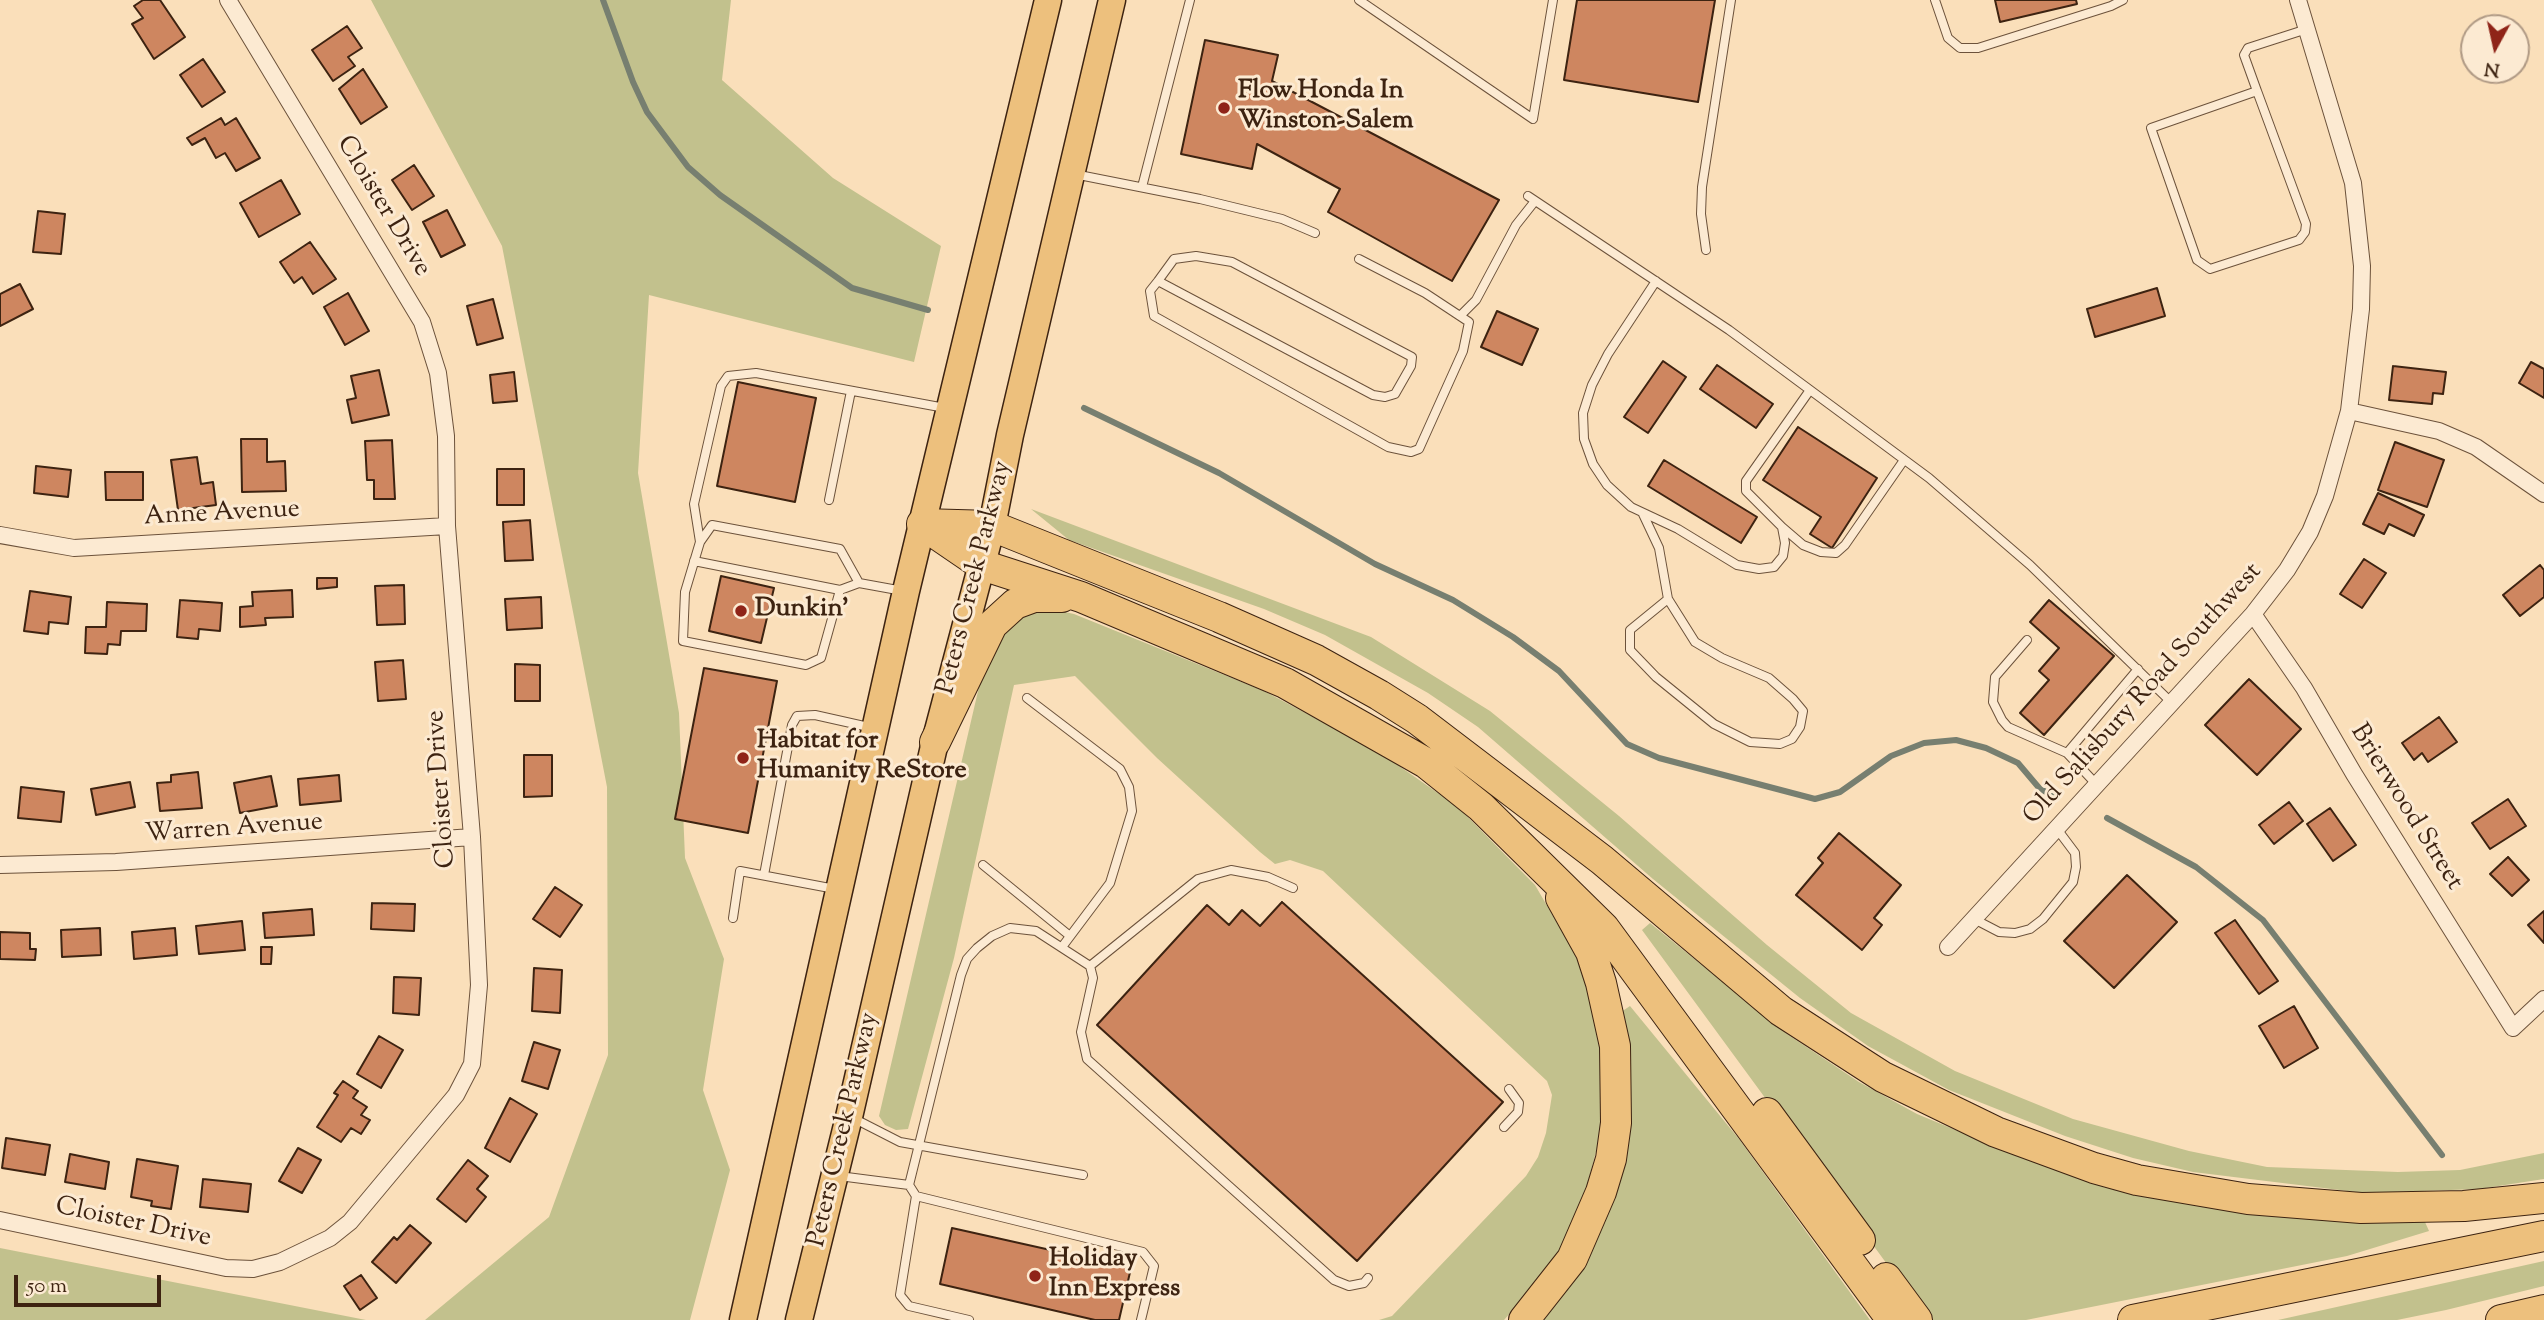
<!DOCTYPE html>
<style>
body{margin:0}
#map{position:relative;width:2544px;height:1320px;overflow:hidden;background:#fadfba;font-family:"Sorts Mill Goudy",serif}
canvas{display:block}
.north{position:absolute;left:2460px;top:14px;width:70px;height:70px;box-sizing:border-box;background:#fcead2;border:2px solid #b09a85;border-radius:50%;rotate:188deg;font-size:19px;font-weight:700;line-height:28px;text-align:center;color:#3d2311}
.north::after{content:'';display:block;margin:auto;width:24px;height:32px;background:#8f2418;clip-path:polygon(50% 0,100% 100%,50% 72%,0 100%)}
.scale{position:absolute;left:14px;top:1275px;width:147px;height:32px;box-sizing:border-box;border:4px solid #3d2311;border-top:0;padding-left:9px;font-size:21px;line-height:24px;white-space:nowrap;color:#3d2311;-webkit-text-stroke:5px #fcead2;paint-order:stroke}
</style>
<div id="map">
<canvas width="2544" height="1320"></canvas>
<div class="north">N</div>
<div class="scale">50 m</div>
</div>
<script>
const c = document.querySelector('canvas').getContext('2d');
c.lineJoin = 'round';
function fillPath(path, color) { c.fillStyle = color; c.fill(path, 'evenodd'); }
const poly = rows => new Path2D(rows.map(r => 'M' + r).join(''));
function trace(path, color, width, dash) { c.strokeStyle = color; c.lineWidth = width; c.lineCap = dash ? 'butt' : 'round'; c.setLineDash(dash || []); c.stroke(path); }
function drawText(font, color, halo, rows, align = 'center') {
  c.font = font + ' "Sorts Mill Goudy",serif'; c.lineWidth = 6; c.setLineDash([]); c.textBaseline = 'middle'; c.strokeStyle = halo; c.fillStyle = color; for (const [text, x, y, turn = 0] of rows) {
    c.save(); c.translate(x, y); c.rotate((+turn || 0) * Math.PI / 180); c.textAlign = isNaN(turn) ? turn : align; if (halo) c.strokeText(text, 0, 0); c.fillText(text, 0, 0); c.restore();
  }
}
const green = poly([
 [371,0,731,0,722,80,833,178,941,246,914,362,649,295,638,473,679,713,685,858,724,959,703,1090,730,1170,690,1320,425,1320,549,1217,608,1055,607,787,502,246],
 [1031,509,1371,637,1490,711,1619,816,1767,945,1851,1013,1955,1071,2073,1119,2189,1151,2267,1167,2398,1172,2460,1170,2544,1153,2544,1179,2479,1189,2364,1193,2193,1172,2133,1158,2065,1136,1949,1090,1868,1046,1800,998,1653,879,1478,727,1428,693,1325,635,1264,609,1069,540],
 [1046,608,1074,614,1264,691,1379,752,1458,807,1535,885,1575,954,1592,992,1601,1040,1603,1126,1580,1211,1562,1246,1548,1270,1504,1320,1379,1320,1392,1316,1526,1176,1538,1157,1546,1133,1552,1095,1547,1081,1323,871,1290,860,1275,864,1260,852,1157,758,1075,676,1014,685,954,958,908,1129,896,1130,885,1125,879,1116,982,674,1005,621],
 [1650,923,1787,1034,1859,1082,1917,1114,2028,1160,2097,1182,2201,1205,2307,1219,2425,1222,2429,1231,2347,1256,2026,1320,1928,1320,1642,930],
 [1630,1006,1739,1139,1870,1320,1537,1320,1606,1206,1621,1012],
 [0,1248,366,1320,0,1320],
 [2544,1261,2544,1286,2446,1310,2397,1320,2278,1320]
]);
const stream = poly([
 [603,0,633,82,647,112,688,167,720,195,852,288,928,310],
 [1084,408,1219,473,1375,564,1453,600,1513,637,1559,671,1627,744,1659,758,1815,799,1840,792,1891,756,1924,743,1956,740,1986,748,2018,763,2040,789,2052,795],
 [2107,818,2196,867,2263,920,2442,1155]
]);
const building = poly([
 [143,0,160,0,185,37,154,59,132,24,143,18,134,6,143,0],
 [1577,0,1715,0,1698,102,1564,80,1577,0],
 [1995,0,2076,0,2077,4,2000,22,1995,0],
 [347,26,362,48,348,57,355,66,333,81,312,50,347,26],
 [1205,40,1278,55,1272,81,1499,200,1452,281,1328,212,1340,189,1257,144,1252,169,1181,154,1205,40],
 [203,59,225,92,202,107,180,75,203,59],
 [363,69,387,107,361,124,339,89,363,69],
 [221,118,225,125,236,118,260,158,236,171,225,153,216,158,205,138,192,145,187,138,221,118],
 [414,165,434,196,412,210,392,180,414,165],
 [281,180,300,214,259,237,240,203,281,180],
 [447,210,465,245,441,257,423,222,447,210],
 [38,211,65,214,61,254,33,252,38,211],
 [310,242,336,279,313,294,302,277,294,283,280,262,310,242],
 [20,284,33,309,0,326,0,294,20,284],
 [2157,288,2165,316,2095,337,2087,309,2157,288],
 [348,293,369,331,345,345,324,307,348,293],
 [493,299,503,338,477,345,467,306,493,299],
 [1497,311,1538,329,1522,365,1481,347,1497,311],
 [1663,361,1686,377,1648,433,1624,417,1663,361],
 [2531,362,2544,369,2544,398,2519,383,2531,362],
 [1717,365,1773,404,1756,428,1700,389,1717,365],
 [2393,366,2446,372,2443,394,2433,393,2432,404,2389,400,2393,366],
 [379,370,389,415,352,423,347,400,356,398,351,376,379,370],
 [514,372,517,401,493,403,490,375,514,372],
 [738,382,816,398,795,502,717,486,738,382],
 [1798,427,1877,478,1832,548,1810,534,1821,517,1763,480,1798,427],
 [241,439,267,439,267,462,285,461,286,491,242,492,241,439],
 [392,440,395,499,374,499,374,480,367,480,365,441,392,440],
 [2395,442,2444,460,2427,507,2378,490,2395,442],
 [197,457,201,484,213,482,216,505,178,510,171,460,197,457],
 [1664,460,1757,517,1741,543,1648,486,1664,460],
 [36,466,71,470,68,497,34,493,36,466],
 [497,469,524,469,524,505,497,505,497,469],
 [105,472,143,472,143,500,106,500,105,472],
 [2378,493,2424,515,2414,536,2389,524,2384,534,2363,524,2378,493],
 [530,520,533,560,505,561,503,522,530,520],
 [2364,559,2386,573,2362,608,2340,594,2364,559],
 [2540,565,2544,570,2544,597,2520,616,2503,595,2540,565],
 [721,576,774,588,761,643,709,631,721,576],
 [317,578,337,578,337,587,317,589,317,578],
 [404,585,405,624,377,625,375,586,404,585],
 [292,590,293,617,265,618,266,625,240,627,240,607,253,606,252,592,292,590],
 [30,591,71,597,68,624,49,622,48,634,24,631,30,591],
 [541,597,542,628,507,630,505,599,541,597],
 [180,600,222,603,220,631,199,629,198,639,177,637,180,600],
 [2049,600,2114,656,2044,735,2020,713,2049,680,2039,671,2059,648,2030,622,2049,600],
 [107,602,147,604,146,631,121,631,120,645,108,644,107,654,85,653,86,627,106,627,107,602],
 [403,660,406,699,378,701,375,662,403,660],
 [515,664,540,665,540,701,515,701,515,664],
 [704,668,777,681,748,833,675,819,704,668],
 [2249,679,2301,729,2257,775,2205,725,2249,679],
 [2439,717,2457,742,2428,762,2422,753,2414,760,2402,743,2439,717],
 [524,755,552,755,552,796,524,797,524,755],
 [198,772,202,808,160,811,157,783,171,782,171,775,198,772],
 [339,775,341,801,300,805,298,779,339,775],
 [271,776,277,806,240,813,234,783,271,776],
 [130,782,135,807,96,815,91,789,130,782],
 [21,787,64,792,61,822,18,818,21,787],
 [2508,799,2526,826,2490,849,2472,823,2508,799],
 [2289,802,2303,821,2274,844,2259,825,2289,802],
 [2330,808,2356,845,2333,861,2307,824,2330,808],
 [1839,833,1901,885,1874,918,1882,925,1862,950,1796,895,1823,863,1818,858,1839,833],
 [2508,857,2529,880,2512,896,2490,874,2508,857],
 [2127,875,2177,922,2114,988,2064,941,2127,875],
 [555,887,582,905,560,937,533,919,555,887],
 [1282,902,1503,1102,1357,1261,1097,1025,1207,905,1229,925,1242,910,1260,926,1282,902],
 [372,903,415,904,414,931,371,929,372,903],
 [312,909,314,935,265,938,263,913,312,909],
 [2544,911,2544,943,2528,925,2544,911],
 [2235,920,2278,981,2259,994,2215,933,2235,920],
 [242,921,245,950,199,954,196,926,242,921],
 [100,928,101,955,62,957,61,930,100,928],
 [175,928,177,955,134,959,132,932,175,928],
 [0,932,30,933,30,949,36,949,35,960,0,959,0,932],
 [261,947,272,947,271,964,261,964,261,947],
 [534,968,562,970,560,1013,532,1011,534,968],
 [394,977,421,978,419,1015,393,1013,394,977],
 [2294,1006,2318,1048,2284,1068,2259,1026,2294,1006],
 [379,1036,403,1050,381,1088,357,1074,379,1036],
 [534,1042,560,1050,548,1089,522,1081,534,1042],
 [343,1081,358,1091,353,1098,367,1107,361,1115,370,1120,361,1134,351,1128,341,1142,317,1127,338,1095,334,1093,343,1081],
 [510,1098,537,1114,510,1162,485,1148,510,1098],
 [6,1138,50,1145,45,1175,2,1168,6,1138],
 [298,1148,321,1160,302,1193,279,1181,298,1148],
 [70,1154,109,1162,105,1189,65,1182,70,1154],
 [137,1159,178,1166,171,1209,151,1206,152,1201,131,1197,137,1159],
 [468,1160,488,1176,477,1189,486,1197,466,1222,437,1199,468,1160],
 [203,1179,251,1184,248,1212,200,1207,203,1179],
 [410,1225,431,1243,396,1283,372,1262,394,1237,397,1240,410,1225],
 [952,1228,1131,1268,1119,1320,1095,1320,940,1284,952,1228],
 [361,1275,377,1298,360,1310,344,1286,361,1275]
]);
const service = poly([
 [1359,0,1533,119,1553,0],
 [1935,0,1948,38,1960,48,1978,48,2111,6,2123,0],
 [2257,91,2306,224,2305,232,2299,240,2210,269,2197,260,2151,128,2257,91,2244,55,2248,48,2307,29],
 [1074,174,1200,199,1282,219,1315,233],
 [1142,187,1190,0],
 [1528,196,1729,330,1929,478,2030,565,2172,703],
 [1706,250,1701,214,1702,187,1731,0],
 [1158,281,1373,395,1385,397,1395,394,1411,366,1412,357,1232,262,1196,256,1174,259,1158,281,1150,291,1154,316,1388,447,1411,452,1419,449,1463,351,1469,322,1425,293,1359,259],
 [1656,281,1608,354,1592,385,1583,413,1584,439,1593,464,1607,485,1631,507,1678,529,1737,565,1759,569,1774,567,1783,556,1785,543,1782,527,1746,491,1746,481,1810,390],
 [1461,315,1476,300,1516,225,1535,201],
 [829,500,851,391],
 [1643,514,1659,548,1668,599,1630,630,1630,650,1656,677,1714,724,1750,742,1780,744,1792,739,1800,727,1803,711,1793,699,1769,678,1722,658,1695,642,1668,599],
 [1782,527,1803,545,1821,552,1836,553,1845,545,1904,460],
 [700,542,694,504,721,386,728,376,756,373,945,408],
 [694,561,840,590],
 [859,583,840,549,712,525,700,542,685,592,683,641,806,665,821,658,840,590,859,583,903,591],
 [2027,640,1995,677,1993,702,2002,720,2008,727,2067,753,2097,785],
 [1027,698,1120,769,1129,787,1132,811,1110,883,1062,947],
 [2067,753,2138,669],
 [983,865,1070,936],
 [764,875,792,725,797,716,815,715,873,728],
 [733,918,740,871,835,889],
 [1974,919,1999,932,2015,933,2030,929,2043,919,2073,882,2076,867,2075,853,2057,829],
 [1090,966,1198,879,1231,870,1268,877,1293,888],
 [853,1118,900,1142,1083,1175],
 [1504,1127,1518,1112,1519,1103,1509,1089],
 [839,1176,909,1185],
 [916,1196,1143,1252,1154,1266,1141,1320],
 [969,1320,909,1306,900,1295,916,1196,909,1185,961,975,967,959,977,948,992,936,1010,928,1036,931,1090,966,1093,978,1081,1032,1087,1059,1334,1280,1349,1286,1364,1283,1368,1278]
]);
const minor = poly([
 [2349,411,2439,431,2476,447,2544,494],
 [0,535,74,548,447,526],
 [2253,614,2304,688,2354,774,2513,1028,2544,999],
 [0,865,116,862,472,837],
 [1948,947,2253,614,2287,570,2310,532,2325,496,2349,411,2361,309,2362,266,2353,183,2298,0],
 [0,1220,226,1268,253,1269,280,1262,330,1238,350,1222,456,1095,472,1064,479,985,472,837,447,526,446,436,438,373,422,322,228,0]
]);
const primary = poly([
 [743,1320,906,591,1048,0],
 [799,1320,849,1117,935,742,992,526,1010,435,1112,0]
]);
const motorway = poly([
 [922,524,992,526,1219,617,1316,660,1379,695,1417,719,1602,860,1781,1011,1883,1077,1996,1132,2094,1168,2137,1180,2248,1199,2361,1208,2464,1206,2544,1198],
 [922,524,982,565,1081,597,1285,683,1426,763,1481,807,1604,928,1892,1320],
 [935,742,992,625,1015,604,1034,597,1062,597],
 [1767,1113,1860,1240],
 [1886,1278,1917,1320],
 [1524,1320,1572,1259,1601,1192,1611,1159,1616,1123,1615,1046,1601,983,1591,952,1561,898],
 [2133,1320,2544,1236],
 [2501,1320,2544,1310]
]);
const markers = [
 [1224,108,7,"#8f2418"],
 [741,611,7,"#8f2418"],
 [743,758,7,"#8f2418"],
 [1035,1276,7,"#8f2418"]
];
const poiNames = [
 ["Flow Honda In",1238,93],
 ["Winston-Salem",1238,123],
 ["Dunkin'",755,611],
 ["Habitat for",757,743],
 ["Humanity ReStore",757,773],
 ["Holiday",1049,1261],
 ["Inn Express",1049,1291]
];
const streetNames = [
 ["Cloister Drive",382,207,59],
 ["Anne Avenue",222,515,-3],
 ["Peters Creek Parkway",976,578,-76],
 ["Old Salisbury Road Southwest",2144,695,-48],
 ["Cloister Drive",443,789,-94],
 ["Brierwood Street",2405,808,58],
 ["Warren Avenue",234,830,-4],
 ["Peters Creek Parkway",845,1130,-77],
 ["Cloister Drive",133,1224,12]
];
fillPath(green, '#c2c18d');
trace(stream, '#777f70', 6);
fillPath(building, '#ce8660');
trace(building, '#3d2311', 2);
trace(service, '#6c523b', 10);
trace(minor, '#6c523b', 18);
trace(primary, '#3d2311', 29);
trace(motorway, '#3d2311', 32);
trace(service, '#fcead2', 8);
trace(minor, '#fcead2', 16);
trace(primary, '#edc07d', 26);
trace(motorway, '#edc07d', 30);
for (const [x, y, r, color] of markers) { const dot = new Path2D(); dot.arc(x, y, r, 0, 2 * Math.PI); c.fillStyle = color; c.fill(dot); trace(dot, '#fcead2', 2.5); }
drawText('bold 26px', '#3d2311', '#fcead2', poiNames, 'left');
drawText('26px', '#3d2311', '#fcead2', streetNames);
</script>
